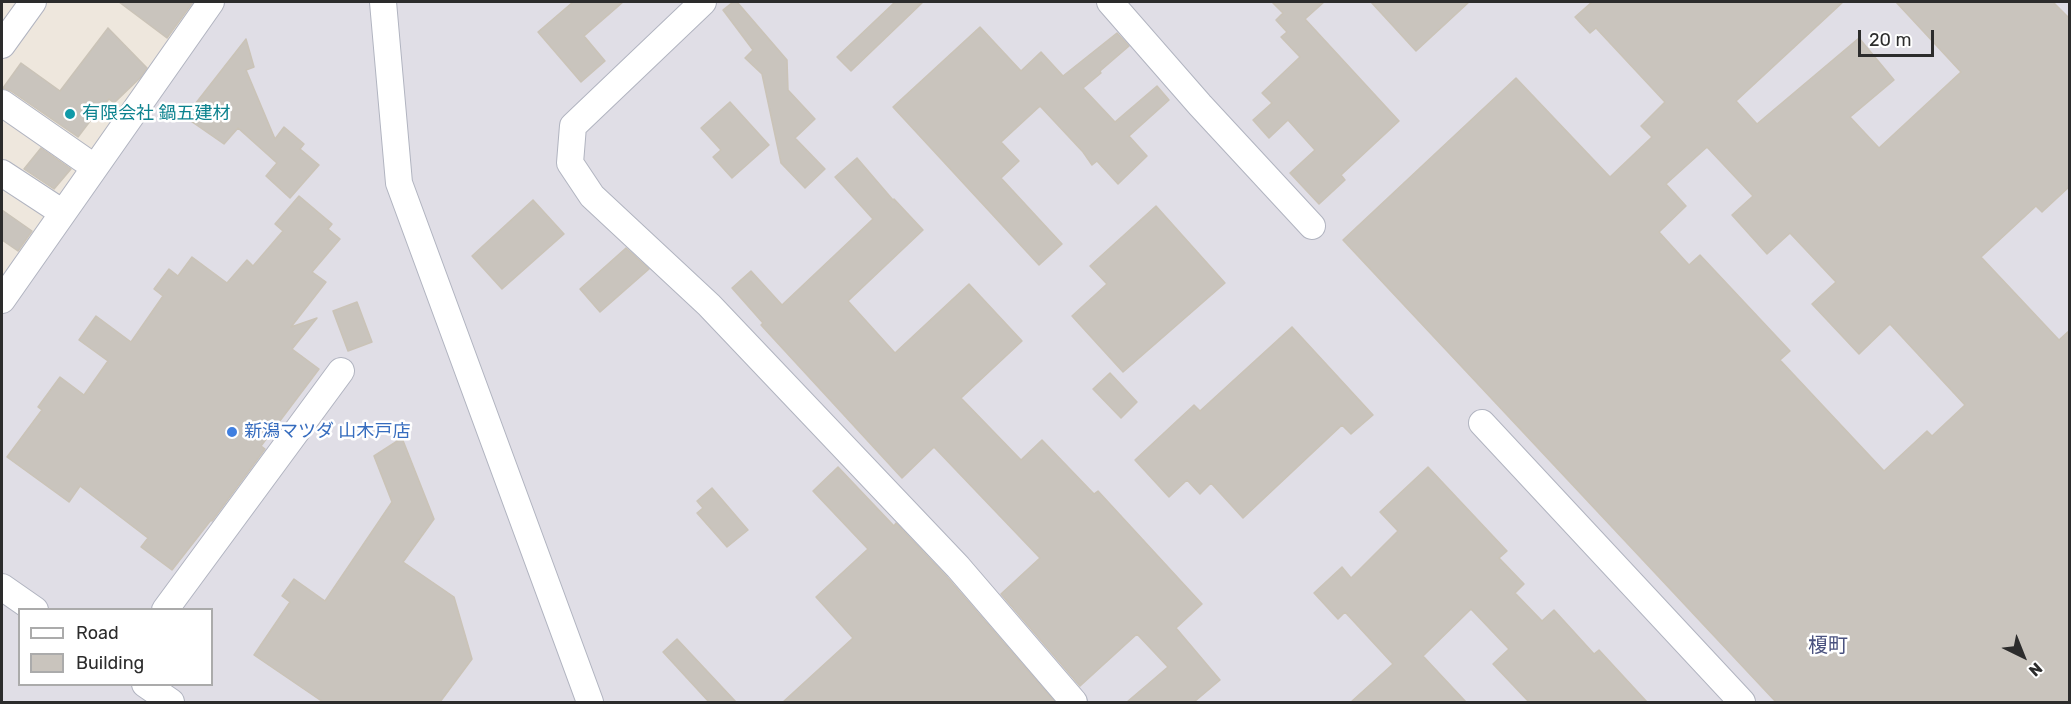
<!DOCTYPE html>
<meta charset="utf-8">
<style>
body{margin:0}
#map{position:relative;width:2071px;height:704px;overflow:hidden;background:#eee7dd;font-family:Rubik,sans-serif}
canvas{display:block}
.frame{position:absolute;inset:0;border:3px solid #2c2c2c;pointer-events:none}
.legend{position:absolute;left:18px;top:608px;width:195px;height:78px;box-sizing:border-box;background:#fff;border:2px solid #ababab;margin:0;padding:8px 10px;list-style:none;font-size:18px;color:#2c2c2c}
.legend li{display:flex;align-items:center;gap:12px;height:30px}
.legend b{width:30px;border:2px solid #ababab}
.north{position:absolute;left:1993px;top:626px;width:60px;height:60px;-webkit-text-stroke:4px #fff;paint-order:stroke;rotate:137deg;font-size:16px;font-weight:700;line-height:24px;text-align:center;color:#2c2c2c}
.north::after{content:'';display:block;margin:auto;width:21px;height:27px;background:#2c2c2c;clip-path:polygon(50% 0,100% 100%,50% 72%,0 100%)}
.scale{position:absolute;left:1858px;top:30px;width:76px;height:27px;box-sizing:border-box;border:3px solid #2c2c2c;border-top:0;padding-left:8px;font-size:18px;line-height:21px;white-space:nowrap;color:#2c2c2c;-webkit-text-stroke:4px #fff;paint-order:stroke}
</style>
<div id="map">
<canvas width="2071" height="704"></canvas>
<div class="frame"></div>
<ul class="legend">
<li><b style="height:8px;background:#fff"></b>Road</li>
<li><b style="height:16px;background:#c9c4bd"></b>Building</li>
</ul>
<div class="north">N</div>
<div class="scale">20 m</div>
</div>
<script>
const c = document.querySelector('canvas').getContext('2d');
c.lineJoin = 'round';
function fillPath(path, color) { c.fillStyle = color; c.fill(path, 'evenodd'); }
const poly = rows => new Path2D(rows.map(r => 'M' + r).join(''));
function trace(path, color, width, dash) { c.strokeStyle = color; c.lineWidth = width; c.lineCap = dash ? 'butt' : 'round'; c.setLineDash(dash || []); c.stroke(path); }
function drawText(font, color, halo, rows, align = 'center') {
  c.font = font + ' Rubik,"Noto Sans JP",sans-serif'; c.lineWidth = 5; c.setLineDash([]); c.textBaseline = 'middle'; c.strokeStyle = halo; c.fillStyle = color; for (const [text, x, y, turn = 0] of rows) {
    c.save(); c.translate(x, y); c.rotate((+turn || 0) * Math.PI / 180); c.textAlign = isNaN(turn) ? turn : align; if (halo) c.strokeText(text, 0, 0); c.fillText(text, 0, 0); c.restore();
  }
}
const industrial = poly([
 [217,2,2069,2,2069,702,2,702,2,316],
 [20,610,212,610,212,684,20,684]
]);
const building = poly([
 [119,2,193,2,167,38,119,2],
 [573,2,623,2,584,36,605,61,581,82,538,32,573,2],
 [733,2,737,2,787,60,788,90,815,119,795,138,825,169,805,188,781,163,762,74,745,58,753,50,723,10,733,2],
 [895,2,923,2,851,71,837,57,895,2],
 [1272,2,1324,2,1305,19,1399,121,1341,175,1345,180,1319,204,1290,173,1315,150,1288,120,1269,138,1253,120,1272,103,1262,93,1300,57,1281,37,1287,32,1276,20,1283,13,1272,2],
 [1371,2,1469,2,1416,51,1371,2],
 [1592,2,1843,2,1736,101,1757,124,1859,38,1894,80,1850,117,1879,148,1961,72,1896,2,2053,2,2070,19,2070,186,2042,212,2036,206,1981,257,2059,340,2070,330,2070,702,1776,702,1343,240,1516,78,1610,177,1652,137,1641,126,1665,102,1596,28,1590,33,1575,17,1592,2],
 [1707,147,1753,196,1732,215,1767,254,1790,233,1836,282,1812,304,1859,354,1890,324,1965,405,1932,436,1927,431,1884,471,1780,360,1790,351,1700,255,1689,265,1659,232,1686,206,1666,184,1707,147],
 [980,27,1021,71,1041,52,1063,76,1117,33,1129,46,1100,71,1101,73,1083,88,1115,122,1157,86,1169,100,1129,136,1147,156,1118,184,1097,161,1092,165,1083,152,1040,106,1001,142,1019,161,1001,178,1062,244,1039,265,893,107,980,27],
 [108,28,147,68,140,78,114,103,109,99,104,105,103,104,78,137,11,91,3,88,21,63,60,91,108,28],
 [246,39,254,67,246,70,275,139,284,127,304,144,300,149,319,165,290,198,266,176,277,163,238,128,224,144,185,117,246,39],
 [730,102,769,145,732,178,713,157,721,150,701,128,730,102],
 [41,148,71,169,54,189,24,169,41,148],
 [857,158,893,200,894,199,923,230,848,301,895,353,969,284,1022,341,961,398,1021,460,1042,440,1094,494,1098,491,1202,604,1176,628,1220,680,1194,702,1127,702,1168,667,1137,634,1080,686,1001,594,1040,558,934,447,902,478,761,325,763,323,732,288,751,271,782,305,873,219,835,177,857,158],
 [299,196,332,224,328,229,340,239,312,272,326,282,291,327,317,318,292,349,319,369,261,446,265,449,212,521,211,520,172,570,141,547,148,538,80,486,69,502,7,457,42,410,38,407,60,377,84,395,108,361,79,340,96,316,131,342,163,296,154,289,169,269,178,276,192,257,227,283,247,260,253,266,283,231,275,224,299,196],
 [533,200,564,234,502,289,472,256,533,200],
 [1156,206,1225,283,1123,372,1072,316,1107,284,1090,266,1156,206],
 [2,210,32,231,18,251,2,240,2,210],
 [626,248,649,269,600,312,580,289,626,248],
 [357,302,372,342,348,351,333,311,357,302],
 [1292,327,1373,415,1351,434,1342,425,1243,518,1211,483,1200,494,1187,480,1169,497,1135,460,1194,405,1200,411,1292,327],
 [1110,373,1137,402,1121,418,1093,389,1110,373],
 [402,438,434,519,403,562,454,597,472,659,440,702,323,702,254,655,290,602,282,596,294,579,325,601,392,502,374,456,402,438],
 [838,467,894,526,896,523,947,577,1055,702,783,702,853,638,816,597,868,549,813,491,838,467],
 [1428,467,1507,551,1499,558,1524,584,1515,593,1542,621,1554,610,1594,654,1599,650,1647,702,1529,702,1493,664,1509,649,1471,609,1423,656,1466,702,1351,702,1393,664,1345,612,1338,619,1314,593,1342,567,1351,578,1398,531,1380,512,1428,467],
 [712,488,748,530,727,547,697,513,703,508,697,501,712,488],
 [677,639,736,702,709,702,663,652,677,639]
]);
const minor = poly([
 [383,2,399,183,590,702],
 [703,2,573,126,570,163,592,196,709,305,958,567,1074,702],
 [1110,2,1200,105,1312,226],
 [2,45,33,2],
 [2,103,94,167],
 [2,173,63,213],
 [2,300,211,2],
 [1482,423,1742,702],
 [2,587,35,610],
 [165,610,341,371],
 [145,684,171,702]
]);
const markers = [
 [70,114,6,"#0f9aa8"],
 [232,432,6,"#3f7fe0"]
];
const cultureNames = [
 ["有限会社 鍋五建材",82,114]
];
const shopNames = [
 ["新潟マツダ 山木戸店",244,432]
];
const neighbourhoodNames = [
 ["榎町",1828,646]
];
fillPath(industrial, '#e0dee6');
fillPath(building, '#c9c4bd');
trace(building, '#cac3b7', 1.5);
trace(minor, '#b1b4c0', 28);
trace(minor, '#fff', 26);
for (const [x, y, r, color] of markers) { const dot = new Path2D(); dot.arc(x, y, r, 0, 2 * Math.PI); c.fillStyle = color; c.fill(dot); trace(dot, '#fff', 2); }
drawText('18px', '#0d838f', '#fff', cultureNames, 'left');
drawText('18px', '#366cbe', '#fff', shopNames, 'left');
drawText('20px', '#4a527f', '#fff', neighbourhoodNames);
</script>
